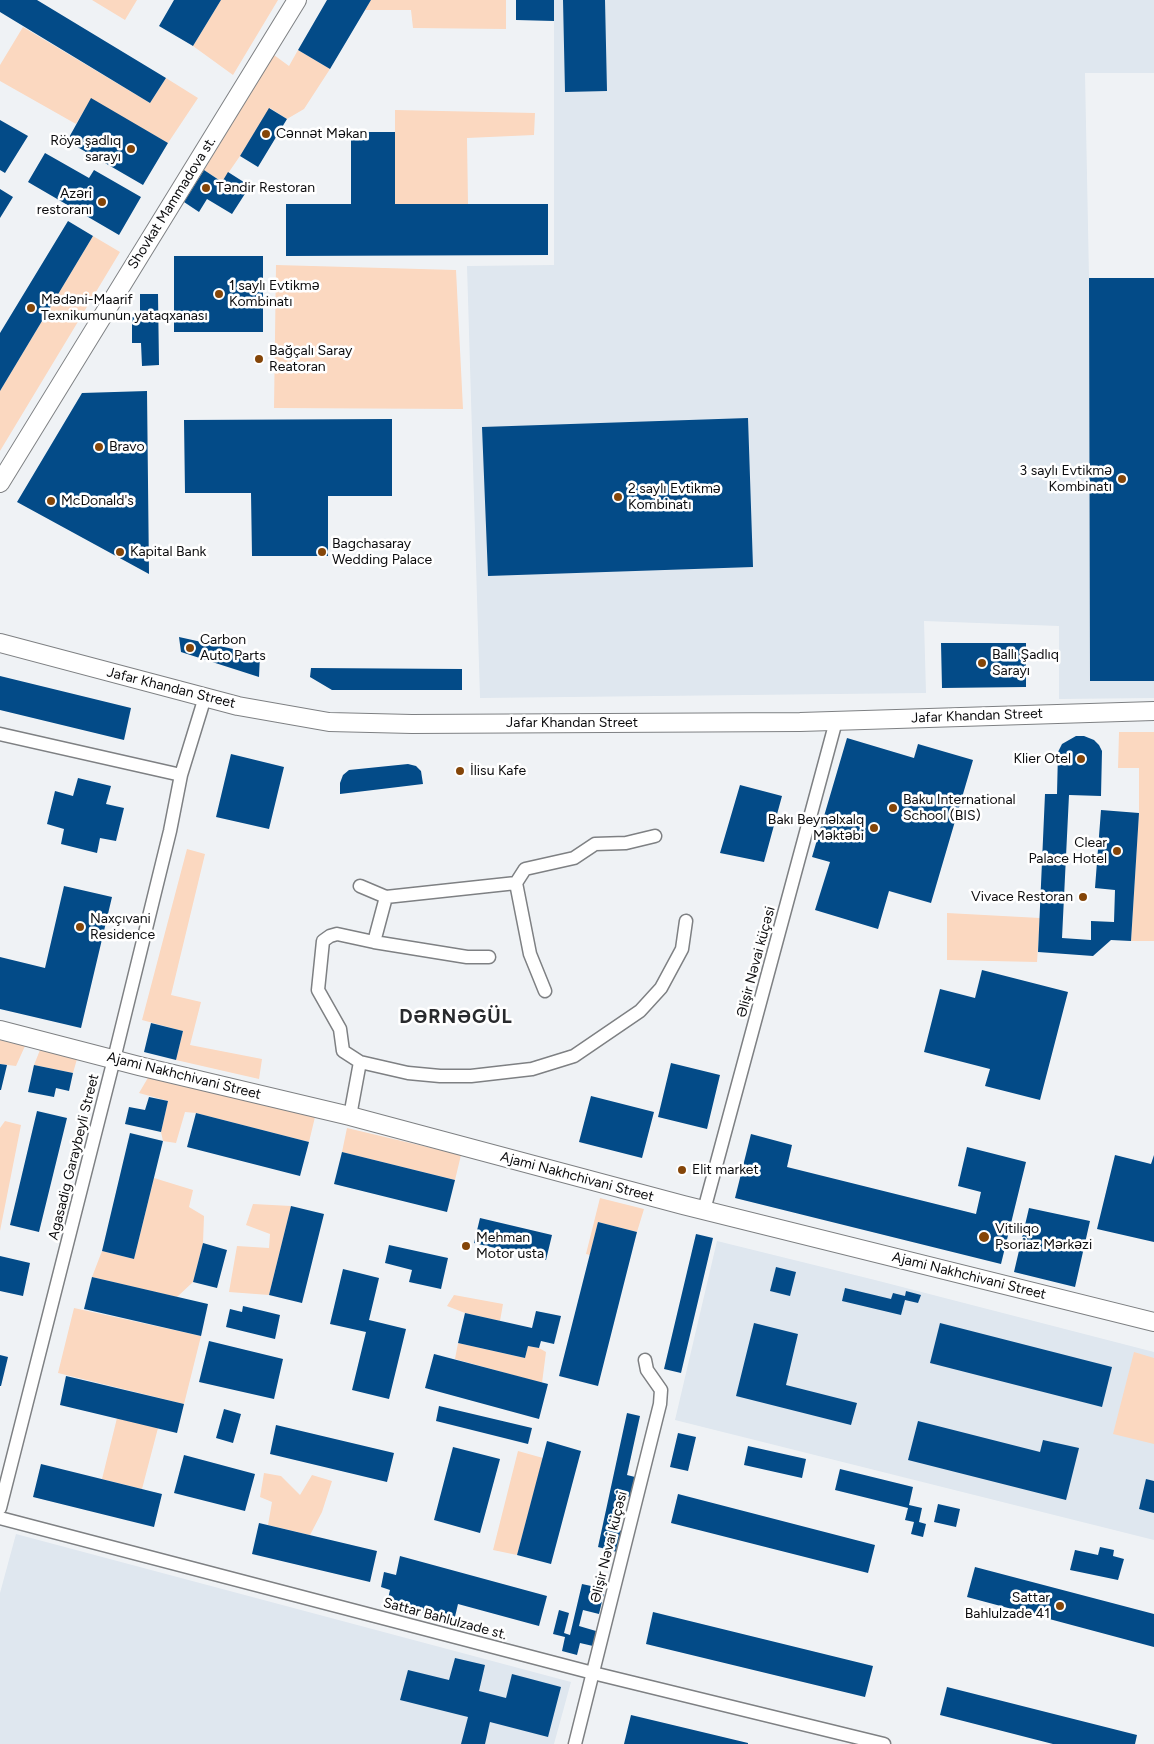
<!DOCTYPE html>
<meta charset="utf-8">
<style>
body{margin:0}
canvas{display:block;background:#eff2f5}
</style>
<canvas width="1154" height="1744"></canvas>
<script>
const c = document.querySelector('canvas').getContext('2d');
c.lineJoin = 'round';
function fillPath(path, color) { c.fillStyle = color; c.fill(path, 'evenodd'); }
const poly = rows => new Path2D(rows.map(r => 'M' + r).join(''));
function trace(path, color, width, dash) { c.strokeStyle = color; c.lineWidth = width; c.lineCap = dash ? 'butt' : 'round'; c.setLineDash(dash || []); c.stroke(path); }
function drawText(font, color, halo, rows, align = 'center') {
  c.font = font + ' Figtree,sans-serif'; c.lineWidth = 5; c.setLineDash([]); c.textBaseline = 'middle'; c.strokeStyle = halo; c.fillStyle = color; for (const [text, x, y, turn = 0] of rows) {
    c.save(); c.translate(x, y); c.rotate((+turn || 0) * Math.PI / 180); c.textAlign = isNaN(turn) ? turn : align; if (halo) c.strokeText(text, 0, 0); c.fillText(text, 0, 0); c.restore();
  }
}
const built = poly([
 [554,0,1154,0,1154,73,1085,73,1089,278,1154,278,1154,698,1059,699,1059,626,924,621,926,693,480,698,467,266,554,265],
 [717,1241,875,1280,1154,1352,1154,1540,675,1420],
 [16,1534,571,1682,554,1744,0,1744,0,1593]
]);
const green = poly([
 [92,0,137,0,125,20],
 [221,0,278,0,233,75,193,46],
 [371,0,506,0,506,29,413,28,411,10,365,10],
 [23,27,150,103,166,78,198,98,168,143,91,99,76,124,0,81,0,65],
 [298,50,330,69,304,109,287,119,270,108,240,156,222,182,204,170,274,55,289,66],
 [395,110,535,113,534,135,467,138,468,204,395,204],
 [93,236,120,252,0,451,0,391],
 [276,265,456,270,463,409,274,408],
 [1119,732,1154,732,1154,941,1131,941,1139,813,1139,768,1118,768],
 [187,849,205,854,171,995,201,1002,190,1045,262,1059,259,1079,176,1060,183,1031,142,1020],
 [947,913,1040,918,1037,962,947,960],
 [0,1040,25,1046,16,1066,0,1064],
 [40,1050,77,1059,73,1073,34,1065],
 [149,1076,315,1117,309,1142,196,1113,185,1112,176,1143,163,1141,161,1132,168,1101,139,1093],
 [5,1121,21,1125,0,1231,0,1128],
 [347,1128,461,1155,455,1180,342,1152],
 [154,1178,193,1190,189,1207,204,1216,203,1243,193,1282,177,1297,92,1277,102,1251,134,1259],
 [600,1198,644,1209,637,1232,598,1222,590,1255,586,1254],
 [253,1204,291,1206,269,1295,229,1292,237,1246,269,1248,270,1234,246,1225],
 [454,1295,503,1304,500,1321,465,1313,447,1306],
 [74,1308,201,1336,184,1404,58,1373],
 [458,1343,525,1358,528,1346,539,1348,546,1352,542,1383,455,1359],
 [1134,1352,1154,1358,1154,1444,1113,1434],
 [117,1418,158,1428,142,1489,102,1479],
 [518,1451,543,1458,517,1555,493,1550],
 [264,1473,281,1476,300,1495,312,1475,332,1481,322,1512,310,1535,268,1525,272,1502,260,1497]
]);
const building = poly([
 [0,0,37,0,166,78,150,103,0,12],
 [174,0,221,0,193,46,159,26],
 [327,0,371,0,330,69,298,50],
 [516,0,554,0,554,21,516,20],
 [563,0,605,0,607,91,565,92],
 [91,98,168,143,143,185,67,141],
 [269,108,287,119,258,167,240,156],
 [0,120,28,136,5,173,0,170],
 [351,132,395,132,395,204,548,204,548,255,286,256,286,204,351,204],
 [45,153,89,178,94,170,141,197,119,235,28,182],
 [204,170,222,182,228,172,250,186,232,214,207,199,199,212,184,202],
 [0,189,13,197,0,218],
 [68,221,93,236,0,391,0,333],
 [174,256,263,256,263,332,174,332],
 [1089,278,1154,278,1154,681,1090,681],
 [140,294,158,294,159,365,142,366,141,343,132,343,132,317,140,317],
 [147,391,149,574,17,502,82,393],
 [748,418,753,567,488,576,482,427],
 [392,419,392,496,328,496,328,556,252,556,251,493,185,493,184,420],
 [179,637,260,655,259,677,181,652],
 [941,643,1026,643,1026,687,942,688],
 [311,668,462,669,462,690,332,690,310,677],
 [0,676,131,708,124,740,0,710],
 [1076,736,1084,736,1094,740,1099,745,1102,751,1101,796,1069,795,1062,938,1091,940,1091,921,1114,922,1115,890,1095,888,1101,810,1139,813,1131,941,1111,940,1093,956,1038,952,1045,794,1057,794,1058,752,1062,744],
 [847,738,914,758,918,744,973,760,931,903,889,891,878,929,815,910,830,862,812,857],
 [231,754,284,767,269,829,216,817],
 [408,764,416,766,421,771,423,784,340,794,340,783,343,775,349,770],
 [78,778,111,786,106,804,124,808,116,841,100,838,97,853,61,844,64,829,47,824,55,791,73,796],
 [740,785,782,796,764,862,720,853],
 [64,886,112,897,81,1028,0,1009,0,957,45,968],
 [982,970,1068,992,1040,1100,985,1086,990,1069,924,1052,940,989,975,998],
 [151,1023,183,1031,176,1060,144,1052],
 [671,1063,720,1075,707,1129,658,1117],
 [0,1064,7,1065,1,1090,0,1090],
 [34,1065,73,1073,69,1091,56,1088,54,1097,28,1092],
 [591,1096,654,1112,642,1158,579,1142],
 [149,1097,168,1101,161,1132,125,1124,129,1107,145,1110],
 [37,1111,67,1118,39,1232,10,1225],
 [196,1113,309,1142,300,1176,187,1147],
 [130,1133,163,1141,134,1259,102,1251],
 [751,1134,792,1145,787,1167,976,1214,981,1192,958,1186,967,1147,1026,1162,1001,1264,735,1198],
 [342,1152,455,1180,447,1212,334,1184],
 [1115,1155,1151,1164,1154,1155,1154,1242,1097,1229],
 [291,1206,324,1214,302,1303,269,1295],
 [1029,1208,1090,1221,1075,1287,1014,1272],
 [480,1218,552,1235,546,1260,474,1243],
 [598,1222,637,1232,598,1386,559,1376],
 [696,1234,713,1238,681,1373,664,1369],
 [203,1243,227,1250,217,1288,193,1282],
 [389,1245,448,1258,441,1289,409,1282,412,1270,385,1263],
 [0,1256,30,1263,23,1296,0,1291],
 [776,1267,796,1272,790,1296,770,1291],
 [343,1269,379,1278,369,1320,406,1329,389,1399,352,1390,366,1332,330,1324],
 [92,1277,208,1304,201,1336,84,1309],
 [845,1288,891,1299,893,1293,905,1296,906,1291,921,1295,918,1303,905,1300,901,1315,842,1301],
 [243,1306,280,1315,275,1339,226,1327,230,1309,242,1312],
 [536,1311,561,1316,554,1344,541,1341,539,1348,528,1346,525,1358,458,1343,465,1313,532,1328],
 [754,1323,798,1334,786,1385,857,1403,851,1425,736,1396],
 [940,1323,1112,1367,1102,1407,930,1363],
 [209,1341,283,1359,274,1399,199,1382],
 [434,1354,548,1384,539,1419,425,1388],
 [0,1355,8,1357,1,1386,0,1386],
 [66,1376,184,1404,177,1433,60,1405],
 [439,1406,532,1428,528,1444,436,1421],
 [224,1409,241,1414,233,1443,216,1438],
 [627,1413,640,1416,627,1475,635,1477,631,1497,621,1495,614,1529,622,1531,617,1552,598,1547],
 [918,1421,1040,1452,1043,1440,1079,1448,1066,1500,908,1460],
 [276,1425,394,1453,387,1482,270,1454],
 [678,1433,696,1437,688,1471,670,1467],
 [547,1441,581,1451,551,1564,517,1555],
 [748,1446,806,1459,802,1478,744,1465],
 [453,1447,500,1459,480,1533,434,1520],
 [184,1455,255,1474,245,1511,174,1493],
 [41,1464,162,1494,154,1527,33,1497],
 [840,1469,913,1487,909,1505,922,1508,919,1522,926,1524,923,1537,911,1534,914,1522,905,1520,908,1508,835,1490],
 [1146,1479,1154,1481,1154,1513,1139,1509],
 [678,1494,875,1545,868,1573,671,1523],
 [938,1504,960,1509,956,1527,934,1522],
 [259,1523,377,1551,370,1582,252,1554],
 [1100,1547,1114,1550,1113,1556,1124,1559,1118,1580,1070,1570,1075,1550,1098,1555],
 [400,1556,547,1596,539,1626,458,1604,454,1621,387,1603,390,1590,381,1587,384,1572,396,1575],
 [975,1567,1154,1614,1154,1647,967,1597],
 [582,1584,605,1589,599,1614,583,1610,579,1626,596,1631,593,1646,580,1643,577,1655,562,1651,565,1637,553,1634,559,1610,569,1613,564,1633,570,1635],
 [653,1612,873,1666,865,1697,646,1644],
 [455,1658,485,1665,479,1691,506,1698,512,1674,561,1687,548,1737,490,1722,485,1744,461,1744,468,1717,400,1700,408,1670,449,1680],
 [947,1687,1137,1735,1135,1744,1053,1744,940,1715],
 [631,1715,748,1743,748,1744,624,1744]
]);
const street = poly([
 [0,734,181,775],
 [516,883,530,954,545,991],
 [360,886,386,897,516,883,525,869,574,858,595,844,626,843,655,836],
 [374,942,386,897],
 [360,1062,408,1073,440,1076,471,1076,532,1069,574,1056,640,1011,661,988,682,949,686,921],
 [350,1116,360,1062,343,1051,340,1029,318,990,323,941,330,936,337,934,374,942,467,957,489,957],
 [704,1210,836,721],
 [0,1508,114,1059,170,831,181,775,205,697],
 [0,1518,593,1673,884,1744],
 [575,1744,660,1404,661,1390,647,1370,645,1360]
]);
const secondary = poly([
 [0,483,297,0],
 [0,643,238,706,329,722,412,724,800,722,1154,711],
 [0,1030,139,1066,350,1116,683,1205,1154,1322]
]);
const markers = [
 [266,134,5,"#844508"],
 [131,149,5,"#844508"],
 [206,188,5,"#844508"],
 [102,202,5,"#844508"],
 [219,294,5,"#844508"],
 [31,308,5,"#844508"],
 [259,359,5,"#844508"],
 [99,447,5,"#844508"],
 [1122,479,5,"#844508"],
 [618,497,5,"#844508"],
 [51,501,5,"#844508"],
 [120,552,5,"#844508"],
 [322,552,5,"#844508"],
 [190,648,5,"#844508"],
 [982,663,5,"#844508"],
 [1081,759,5,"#844508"],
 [460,771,5,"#844508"],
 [893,808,5,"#844508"],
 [874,828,5,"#844508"],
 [1117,851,5,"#844508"],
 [1083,897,5,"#844508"],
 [80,927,5,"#844508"],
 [682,1170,5,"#844508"],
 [984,1237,6,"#844508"],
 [466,1246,5,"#844508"],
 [1060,1606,5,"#844508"]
];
const poiNames = [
 ["Cənnət Məkan",276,134],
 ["Röya şadlıq",121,141,"right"],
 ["sarayı",121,157,"right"],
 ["Təndir Restoran",216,188],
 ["Azəri",92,194,"right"],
 ["restoranı",92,210,"right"],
 ["1 saylı Evtikmə",229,286],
 ["Kombinatı",229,302],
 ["Mədəni-Maarif",41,300],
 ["Texnikumunun yataqxanası",41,316],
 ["Bağçalı Saray",269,351],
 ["Reatoran",269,367],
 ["Bravo",109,447],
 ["3 saylı Evtikmə",1112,471,"right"],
 ["Kombinatı",1112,487,"right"],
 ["2 saylı Evtikmə",628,489],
 ["Kombinatı",628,505],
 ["McDonald's",61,501],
 ["Bagchasaray",332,544],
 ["Wedding Palace",332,560],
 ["Kapital Bank",130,552],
 ["Carbon",200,640],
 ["Auto Parts",200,656],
 ["Ballı Şadlıq",992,655],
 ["Sarayı",992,671],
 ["Klier Otel",1071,759,"right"],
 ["İlisu Kafe",470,771],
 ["Baku International",903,800],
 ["School (BIS)",903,816],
 ["Bakı Beynəlxalq",864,820,"right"],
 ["Məktəbi",864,836,"right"],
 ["Clear",1107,843,"right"],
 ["Palace Hotel",1107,859,"right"],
 ["Vivace Restoran",1073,897,"right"],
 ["Naxçıvani",90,919],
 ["Residence",90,935],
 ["Elit market",692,1170],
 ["Vitiliqo",995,1229],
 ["Psoriaz Mərkəzi",995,1245],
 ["Mehman",476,1238],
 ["Motor usta",476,1254],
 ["Sattar",1050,1598,"right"],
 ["Bahlulzade 41",1050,1614,"right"]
];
const streetNames = [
 ["Shovkat Mammadova st.",172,203,-58],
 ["Jafar Khandan Street",171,688,14],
 ["Jafar Khandan Street",977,716,-2],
 ["Jafar Khandan Street",572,723],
 ["Əlişir Nəvai küçəsi",756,962,-75],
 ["Ajami Nakhchivani Street",184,1076,14],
 ["Agasadig Garaybeyli Street",74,1157,-76],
 ["Ajami Nakhchivani Street",577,1177,15],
 ["Ajami Nakhchivani Street",969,1276,14],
 ["Əlişir Nəvai küçəsi",609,1547,-76],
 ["Sattar Bahlulzade st.",445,1619,15]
];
const districtNames = [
 ["DƏRNƏGÜL",456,1017]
];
fillPath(built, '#dfe7ef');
fillPath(green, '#fbd8c0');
fillPath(building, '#034b88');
trace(street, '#7e8083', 15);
trace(secondary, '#7e8083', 20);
trace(street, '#fff', 12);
trace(secondary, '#fff', 18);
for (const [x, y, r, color] of markers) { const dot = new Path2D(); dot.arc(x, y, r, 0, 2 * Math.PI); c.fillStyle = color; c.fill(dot); trace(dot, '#fff', 2); }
drawText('14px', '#0c0c0e', '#fff', poiNames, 'left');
drawText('14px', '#0c0c0e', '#fff', streetNames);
c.letterSpacing = '1px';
drawText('bold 19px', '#282a2d', '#fff', districtNames);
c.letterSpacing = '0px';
</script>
